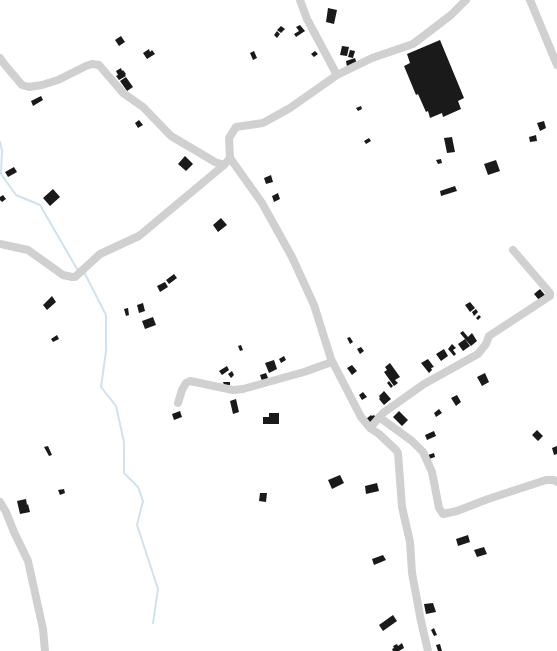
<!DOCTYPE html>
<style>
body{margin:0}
canvas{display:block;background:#fff}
</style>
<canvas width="557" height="651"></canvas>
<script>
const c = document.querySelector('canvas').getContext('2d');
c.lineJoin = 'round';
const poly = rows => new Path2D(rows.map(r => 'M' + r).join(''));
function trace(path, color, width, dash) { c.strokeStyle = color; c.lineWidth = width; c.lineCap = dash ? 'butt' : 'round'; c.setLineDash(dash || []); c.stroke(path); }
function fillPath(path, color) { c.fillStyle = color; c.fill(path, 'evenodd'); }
const stream = poly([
 [0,142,2,151,1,174,16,195,40,205,77,269],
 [84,272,106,315,106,351,101,387,116,406,124,442,124,473,138,487,143,501,137,525,158,589,153,623]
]);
const building = poly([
 [328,8,337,10,334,24,326,22],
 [300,25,305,31,296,37,294,34,299,31,296,27],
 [281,26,285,29,281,33,277,30],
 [277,31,280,34,277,38,274,35],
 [121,36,125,42,119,46,115,40],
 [440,40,464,98,458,101,461,109,443,117,442,113,430,118,428,111,426,112,418,94,416,95,404,66,410,63,407,54],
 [342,46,349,47,347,56,340,55],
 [149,49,150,52,152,50,155,54,147,59,143,53],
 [350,50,355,51,353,58,348,57],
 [254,51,257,58,253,60,250,53],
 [315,51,318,54,314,57,311,54],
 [355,58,357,64,347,67,346,61],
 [121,68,122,71,123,70,126,74,125,75,126,76,119,80,116,76,118,75,116,71],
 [126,77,133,87,127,91,120,81],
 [41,96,43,100,33,106,31,101],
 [361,106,362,109,358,111,356,108],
 [139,120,143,125,138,128,135,123],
 [544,121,546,128,540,131,537,123],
 [536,135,537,141,530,142,529,137],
 [452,137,455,152,447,153,444,138],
 [369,138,371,141,366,144,364,141],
 [185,156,193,164,186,171,178,164],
 [441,159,442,163,438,164,436,160],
 [496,160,500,171,488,175,484,164],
 [14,167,17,172,8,177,5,172],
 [271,175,273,182,266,184,264,178],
 [455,186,457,191,441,196,440,191],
 [53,189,60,197,50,206,43,198],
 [278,193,280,199,274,202,272,196],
 [3,195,6,199,2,202,0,200,0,197],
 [221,218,227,225,218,232,213,225],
 [174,274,177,278,169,284,166,280],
 [165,282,168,287,160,292,157,286],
 [540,289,545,295,539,300,534,294],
 [52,296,56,302,47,310,43,305],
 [470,302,475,308,470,312,465,305],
 [143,303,145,311,139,313,137,305],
 [128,308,129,315,126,316,124,309],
 [476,309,478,312,474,316,472,312],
 [479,315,481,317,478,320,476,318],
 [153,317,156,325,145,329,142,321],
 [463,331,468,337,472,333,477,341,471,346,460,333],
 [57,335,59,339,53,342,51,339],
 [350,337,353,342,350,344,347,338],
 [465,339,470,346,463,351,458,344],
 [452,344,456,348,453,350,456,354,454,356,448,349],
 [241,345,243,350,240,351,238,346],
 [361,347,364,351,360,354,357,349],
 [444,349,448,356,441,361,436,354],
 [284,356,286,360,281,363,279,359],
 [428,359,434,367,431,368,432,370,429,373,421,363],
 [274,360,277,369,269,373,265,363],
 [390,363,400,377,395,380,398,383,394,386,384,372,387,370,385,367],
 [352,365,357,371,352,375,347,368],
 [227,366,229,370,222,375,219,371],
 [232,371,234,375,231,378,228,374],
 [266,373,268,378,262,381,260,375],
 [485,373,489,382,482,386,477,377],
 [389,381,393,386,391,388,387,383],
 [223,382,230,382,230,385,224,385],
 [384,391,391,399,384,405,379,399,380,398,379,396],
 [363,392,367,397,362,400,359,395],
 [457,395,461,402,456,406,451,398],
 [236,399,239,412,233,414,230,401],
 [439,409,442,413,436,417,434,413],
 [180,411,182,417,174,420,172,414],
 [399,411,408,420,402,426,393,417],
 [269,413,279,413,279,424,263,424,263,417,269,417],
 [371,415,372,416,374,415,376,418,369,423,366,419],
 [537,430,543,436,538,441,532,435],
 [434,431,436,436,427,440,425,435],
 [48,446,52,455,49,456,44,447],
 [557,446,557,454,554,455,552,448],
 [434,453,435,457,429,459,428,455],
 [340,475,344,483,332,489,328,480],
 [377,483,379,491,366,494,365,486],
 [64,489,65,493,60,495,58,490],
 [260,493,267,493,266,502,259,501],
 [26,499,27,505,28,504,30,512,20,514,17,501],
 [468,535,470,542,458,546,456,539],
 [484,547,487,554,477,557,474,550],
 [383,555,386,560,374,565,372,559],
 [433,603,436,612,426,614,424,604],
 [393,615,397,621,383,631,379,625],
 [434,628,437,635,434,636,431,630],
 [402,643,404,648,399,651,393,651,392,649,394,648,393,646,397,644,398,646],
 [440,644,442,651,438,651,436,645]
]);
const minor = poly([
 [300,0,307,19,337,75],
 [530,0,557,65],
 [0,58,5,65,22,85,29,87,42,85,58,80,86,66,92,64,99,65,123,93,143,107,171,136,215,162,224,165],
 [0,244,28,250,63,275,72,277,75,277,100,254,139,236,224,165,230,158],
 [178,403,182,390,186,383,190,381,195,382,233,390,243,389,304,372,332,362],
 [379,417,412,441,423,452,432,472,439,508,443,514,457,511,488,499,546,480,554,480,557,482],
 [370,428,383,413,424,384,478,354,486,344,489,336,550,296,550,293,513,250],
 [0,502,6,512,14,532,28,561,43,629,45,651],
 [428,651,421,621,412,573,410,542,402,507,398,453,396,450,379,434,370,428,361,417,331,359,314,305,292,257,262,203,230,158,229,138,236,127,263,123,290,108,337,75,372,58,413,44,451,15,466,0]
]);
trace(stream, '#cfe2ee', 2);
fillPath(building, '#1a1a1a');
trace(minor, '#d0d0d0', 8);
</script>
